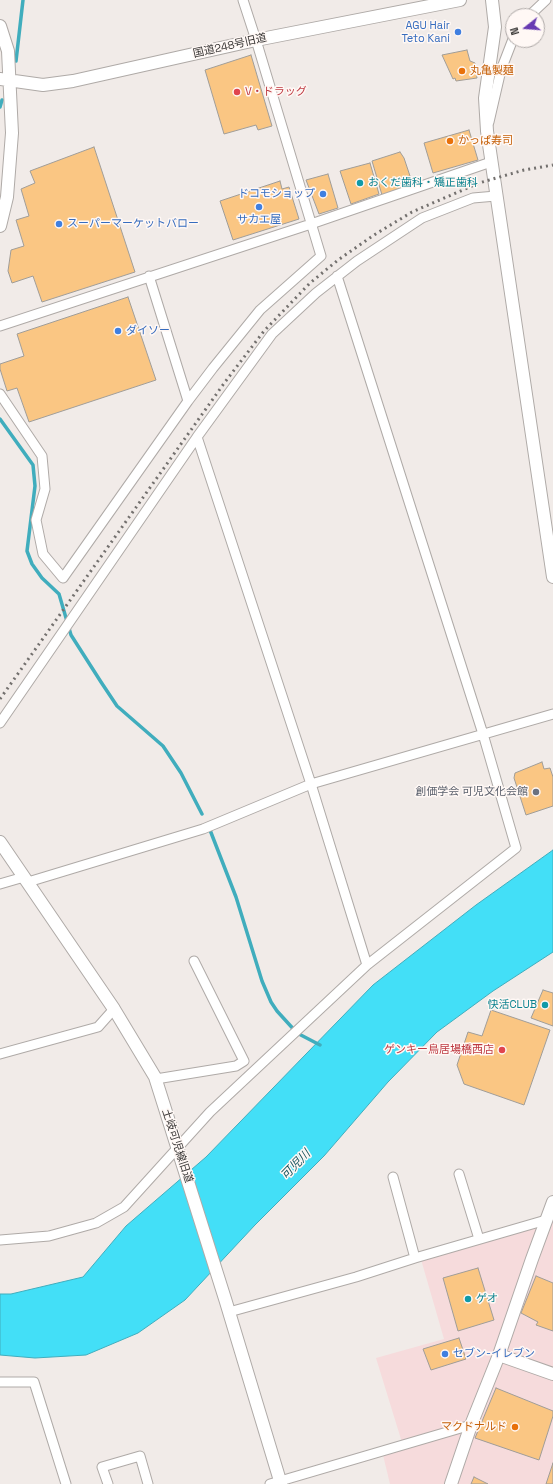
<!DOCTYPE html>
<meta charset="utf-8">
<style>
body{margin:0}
#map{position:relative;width:553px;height:1484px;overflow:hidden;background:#f1ebe8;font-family:"Space Grotesk",sans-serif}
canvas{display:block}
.north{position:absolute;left:505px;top:8px;width:40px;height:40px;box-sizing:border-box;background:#fff8f5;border:1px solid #b0aba9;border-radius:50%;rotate:253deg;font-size:11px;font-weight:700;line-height:16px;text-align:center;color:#393736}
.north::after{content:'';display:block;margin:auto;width:14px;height:18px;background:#673ab2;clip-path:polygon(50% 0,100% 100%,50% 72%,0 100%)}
</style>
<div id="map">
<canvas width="553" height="1484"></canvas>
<div class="north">N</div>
</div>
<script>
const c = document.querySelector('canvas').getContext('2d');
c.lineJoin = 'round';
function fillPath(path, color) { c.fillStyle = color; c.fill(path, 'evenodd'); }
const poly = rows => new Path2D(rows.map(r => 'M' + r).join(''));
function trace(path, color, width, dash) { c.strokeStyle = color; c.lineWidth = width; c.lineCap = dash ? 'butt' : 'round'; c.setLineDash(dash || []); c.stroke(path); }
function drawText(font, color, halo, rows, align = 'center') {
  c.font = font + ' "Space Grotesk","Noto Sans JP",sans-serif'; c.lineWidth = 3; c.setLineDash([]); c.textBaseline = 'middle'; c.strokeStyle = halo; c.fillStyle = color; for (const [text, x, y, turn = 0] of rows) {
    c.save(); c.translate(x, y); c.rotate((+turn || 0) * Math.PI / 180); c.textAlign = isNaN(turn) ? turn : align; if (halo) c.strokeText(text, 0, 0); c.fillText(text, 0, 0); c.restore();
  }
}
const commercial = poly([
 [553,1200,553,1484,390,1484,383,1455,404,1449,376,1358,444,1339,420,1256,545,1220]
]);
const water = poly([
 [553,850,553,952,493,991,437,1032,388,1082,324,1156,255,1225,185,1300,138,1333,86,1355,35,1358,0,1355,0,1294,11,1294,83,1277,126,1226,206,1157,373,985,476,905,553,850]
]);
const stream = poly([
 [16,61,23,0],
 [0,107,2,100],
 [0,419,33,465,35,486,27,551,32,564,42,578,59,594,71,635,101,682,117,706,163,746,181,773,202,814],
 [210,830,236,897,262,981,271,1002,277,1011,297,1033,320,1045]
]);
const building = poly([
 [467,50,470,61,475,63,477,78,456,81,455,78,453,79,442,55,467,50],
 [251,55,272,126,258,130,256,125,224,134,205,70,251,55],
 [469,130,478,160,433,173,424,143,469,130],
 [94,147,135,272,42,302,33,276,12,283,8,271,11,250,24,246,16,220,29,216,21,189,35,183,30,171,94,147],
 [400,152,404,158,413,185,382,195,372,161,400,152],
 [370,163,379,194,351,204,340,171,370,163],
 [328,174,338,208,319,214,306,180,328,174],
 [280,181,282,189,289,187,299,219,233,240,220,201,280,181],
 [128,297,156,380,29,422,17,388,7,391,0,369,0,364,24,356,17,334,128,297],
 [542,762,544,769,550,768,553,777,553,806,526,815,514,778,515,773,542,762],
 [543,990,553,993,553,1026,531,1018,543,990],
 [491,1010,550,1030,524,1105,464,1084,457,1065,468,1032,482,1036,491,1010],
 [478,1268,494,1320,458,1331,443,1278,478,1268],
 [536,1276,553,1283,553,1331,536,1325,538,1322,521,1313,536,1276],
 [459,1338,466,1359,431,1370,423,1349,459,1338],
 [496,1388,553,1411,553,1416,539,1460,475,1438,496,1388],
 [553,1463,553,1484,546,1484,553,1463],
 [474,1477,488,1484,471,1484,474,1477]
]);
const minor = poly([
 [529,16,546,0],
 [489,122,501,70,513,39],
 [0,326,311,224,491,162],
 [0,394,42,456,45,489,36,520,43,554,63,578,188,401,149,276],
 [188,401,213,368,260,310,321,256,256,40,243,0],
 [197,437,311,784,367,965],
 [0,723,197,437,272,334,316,293,357,261,422,218,473,198,496,196],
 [28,882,203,829,311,784,553,714],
 [0,884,24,877],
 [0,1054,98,1027,114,1009],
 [156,1079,236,1066,244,1061,194,961],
 [459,1174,479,1239],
 [393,1177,415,1258],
 [0,1240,49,1236,96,1223,124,1207,210,1112,367,965,516,848,483,734,337,276],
 [229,1312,356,1277,415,1258,546,1220],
 [0,1382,34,1382,66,1484],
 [108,1484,102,1467,140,1456,148,1484],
 [270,1484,471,1425]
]);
const tertiary = poly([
 [492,0,495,27,485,98,487,131,553,577],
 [0,26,8,51,12,133,7,197,0,226],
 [0,79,43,85,73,81,256,40,460,0],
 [0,842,114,1009,155,1077,226,1302,281,1484],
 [499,1355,553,1374],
 [451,1484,471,1425,499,1355,532,1259,553,1202]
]);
const rail = poly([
 [0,699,225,382,264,331,310,283,338,260,374,235,412,212,479,183,524,170,553,165]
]);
const markers = [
 [458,32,4,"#3f7fe0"],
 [462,71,4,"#e8710a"],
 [237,92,4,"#e0444e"],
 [450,141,4,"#e8710a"],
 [360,183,4,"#0f9aa8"],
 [323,194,4,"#3f7fe0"],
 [259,207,4,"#3f7fe0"],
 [59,224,4,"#3f7fe0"],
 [118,331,4,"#3f7fe0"],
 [536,792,4,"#6b7280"],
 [545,1005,4,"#0f9aa8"],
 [502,1050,4,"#e0444e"],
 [468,1299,4,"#0f9aa8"],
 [445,1354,4,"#3f7fe0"],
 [515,1427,4,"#e8710a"]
];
const shopNames = [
 ["AGU Hair",450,26,"right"],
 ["Teto Kani",450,39,"right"],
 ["ドコモショップ",315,194,"right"],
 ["サカエ屋",259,220,"center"],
 ["スーパーマーケットバロー",67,224],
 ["ダイソー",126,331],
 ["セブン-イレブン",453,1354]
];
const streetNames = [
 ["国道248号旧道",230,46,-13],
 ["土岐可児線旧道",177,1146,72]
];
const foodNames = [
 ["丸亀製麺",470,71],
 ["かっぱ寿司",458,141],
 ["マクドナルド",507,1427,"right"]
];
const healthNames = [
 ["V・ドラッグ",245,92],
 ["ゲンキー鳥居場橋西店",494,1050,"right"]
];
const cultureNames = [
 ["おくだ歯科・矯正歯科",368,183],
 ["快活CLUB",537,1005,"right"],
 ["ゲオ",476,1299]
];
const worshipNames = [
 ["創価学会 可児文化会館",528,792]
];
const waterNames = [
 ["可児川",296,1165,-46]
];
fillPath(commercial, '#f6dbdc');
fillPath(water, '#43dff7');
trace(water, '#40adbd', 1);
trace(stream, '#40adbd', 3.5);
fillPath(building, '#fac683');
trace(building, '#a09d98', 1);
trace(minor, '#afaaa7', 11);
trace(tertiary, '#afaaa7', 14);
trace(minor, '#fff', 9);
trace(tertiary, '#fff', 12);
trace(rail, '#73706e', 3, [2, 4]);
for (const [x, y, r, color] of markers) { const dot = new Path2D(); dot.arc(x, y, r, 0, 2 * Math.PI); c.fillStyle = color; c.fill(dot); trace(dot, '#fff8f5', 1.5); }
drawText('11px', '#366cbe', '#fff8f5', shopNames, 'left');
drawText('11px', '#393736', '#fff8f5', streetNames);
drawText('11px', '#c56008', '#fff8f5', foodNames, 'left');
drawText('11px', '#be3a42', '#fff8f5', healthNames, 'left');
drawText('11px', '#0d838f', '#fff8f5', cultureNames, 'left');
drawText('11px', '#5b616d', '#fff8f5', worshipNames, 'right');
drawText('italic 12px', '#16555f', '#fff8f5', waterNames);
</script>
